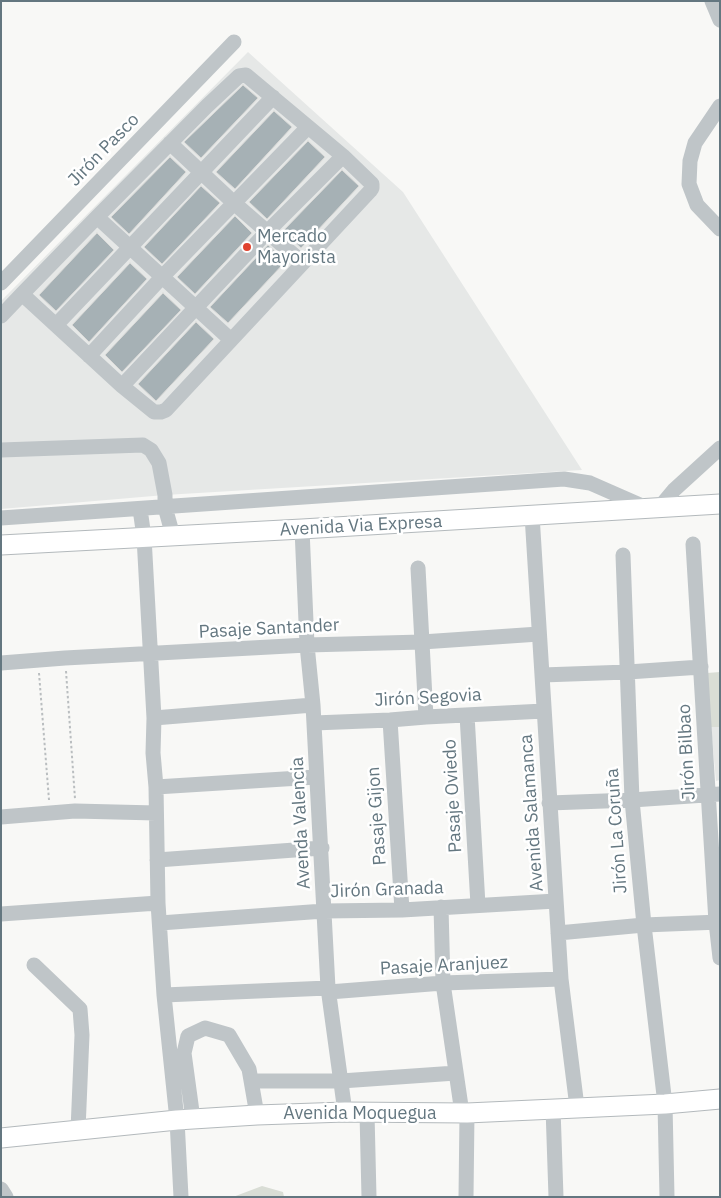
<!DOCTYPE html>
<meta charset="utf-8">
<style>
body{margin:0}
#map{position:relative;width:721px;height:1198px;overflow:hidden;background:#f8f8f6;font-family:"IBM Plex Sans",sans-serif}
canvas{display:block}
.frame{position:absolute;inset:0;border:2px solid #647780;pointer-events:none}
</style>
<div id="map">
<canvas width="721" height="1198"></canvas>
<div class="frame"></div>
</div>
<script>
const c = document.querySelector('canvas').getContext('2d');
c.lineJoin = 'round';
function fillPath(path, color) { c.fillStyle = color; c.fill(path, 'evenodd'); }
const poly = rows => new Path2D(rows.map(r => 'M' + r).join(''));
function trace(path, color, width, dash) { c.strokeStyle = color; c.lineWidth = width; c.lineCap = dash ? 'butt' : 'round'; c.setLineDash(dash || []); c.stroke(path); }
function drawText(font, color, halo, rows, align = 'center') {
  c.font = font + ' "IBM Plex Sans",sans-serif'; c.lineWidth = 5; c.setLineDash([]); c.textBaseline = 'middle'; c.strokeStyle = halo; c.fillStyle = color; for (const [text, x, y, turn = 0] of rows) {
    c.save(); c.translate(x, y); c.rotate((+turn || 0) * Math.PI / 180); c.textAlign = isNaN(turn) ? turn : align; if (halo) c.strokeText(text, 0, 0); c.fillText(text, 0, 0); c.restore();
  }
}
const built = poly([
 [248,52,403,192,582,470,165,495,1,509,1,301],
 [711,727,720,727,720,780,716,781]
]);
const green = poly([
 [720,672,720,727,711,727,707,673],
 [262,1186,283,1192,284,1197,233,1197]
]);
const building = poly([
 [243,85,258,98,201,158,184,142,243,85],
 [274,111,292,127,235,189,216,172,274,111],
 [308,141,325,157,267,219,249,202,308,141],
 [170,157,186,172,129,234,111,217,170,157],
 [342,170,359,186,301,248,283,231,342,170],
 [201,186,220,203,162,264,144,247,201,186],
 [235,216,252,233,195,294,177,277,235,216],
 [97,233,114,250,56,311,39,295,97,233],
 [268,245,286,261,228,323,210,307,268,245],
 [130,263,147,279,89,342,72,325,130,263],
 [163,293,181,310,122,372,105,355,163,293],
 [196,322,214,339,156,401,138,384,196,322]
]);
const path = poly([
 [66,671,75,799],
 [39,673,49,800]
]);
const minor = poly([
 [712,1,720,20],
 [720,106,695,143,690,161,689,184,697,205,720,229],
 [170,143,234,203,303,263],
 [97,217,231,340],
 [1,283,234,42],
 [1,316,22,294,97,217,207,106,239,76,246,75,343,156,372,184,372,188,370,191,303,263,166,410,161,412,154,412,122,386,22,294],
 [56,325,273,97],
 [89,356,162,277,308,127],
 [122,386,267,232,343,156],
 [1,450,143,445,151,450,159,463,165,495,165,507,173,536],
 [659,508,674,490,720,448],
 [140,509,144,537,154,718,153,753,156,787,158,903,164,995,177,1120,181,1197],
 [532,515,561,979,577,1107],
 [1,518,564,479,590,483,647,508],
 [302,529,307,645,313,705,328,988,345,1112],
 [693,544,716,922,720,958],
 [623,555,632,800,644,925,665,1104,667,1197],
 [418,568,426,717],
 [1,663,65,658,307,645,422,642,539,634],
 [542,675,628,672,701,667],
 [467,715,478,905],
 [154,718,313,705],
 [390,720,402,910],
 [314,723,390,720,426,717,544,711],
 [156,787,316,777],
 [549,803,632,800,720,794],
 [1,817,75,811,156,813],
 [157,860,322,848],
 [441,907,443,983,462,1113],
 [1,914,158,903],
 [160,923,324,911,402,910,556,901],
 [558,933,644,925,720,922],
 [34,965,80,1009,82,1035,78,1130],
 [329,992,443,983,561,979],
 [164,995,328,988],
 [251,1081,341,1081,456,1073],
 [553,1108,556,1197],
 [367,1113,369,1197],
 [193,1119,184,1053,188,1036,205,1028,229,1035,249,1069,257,1115],
 [1,1189,6,1197],
 [466,1197,467,1113]
]);
const major = poly([
 [1,545,302,529,720,504],
 [1,1138,177,1120,257,1115,345,1112,467,1113,665,1104,720,1099]
]);
const markers = [
 [247,247,5,"#e0422e"]
];
const streetNames = [
 ["Jirón Pasco",104,150,-46],
 ["Avenida Via Expresa",361,526,-3],
 ["Pasaje Santander",269,629,-3],
 ["Jirón Segovia",428,698,-3],
 ["Jirón Bilbao",687,752,-93],
 ["Pasaje Oviedo",453,796,-93],
 ["Avenida Salamanca",532,813,-94],
 ["Pasaje Gijon",377,816,-94],
 ["Avenda Valencia",301,823,-93],
 ["Jirón La Coruña",617,831,-94],
 ["Jirón Granada",387,890,-2],
 ["Pasaje Aranjuez",444,966,-3],
 ["Avenida Moquegua",360,1114]
];
const poiNames = [
 ["Mercado",257,237],
 ["Mayorista",257,258]
];
fillPath(built, '#e6e8e7');
fillPath(green, '#d9ddd5');
fillPath(building, '#a6b1b5');
trace(building, '#dadad8', 1);
trace(major, '#b3b9bc', 21);
trace(path, '#babec0', 2, [2.5, 2.5]);
trace(minor, '#bfc5c8', 15);
trace(major, '#fff', 19);
for (const [x, y, r, color] of markers) { const dot = new Path2D(); dot.arc(x, y, r, 0, 2 * Math.PI); c.fillStyle = color; c.fill(dot); trace(dot, '#fff', 2); }
drawText('18px', '#647780', '#fff', streetNames);
drawText('18px', '#647780', '#fff', poiNames, 'left');
</script>
